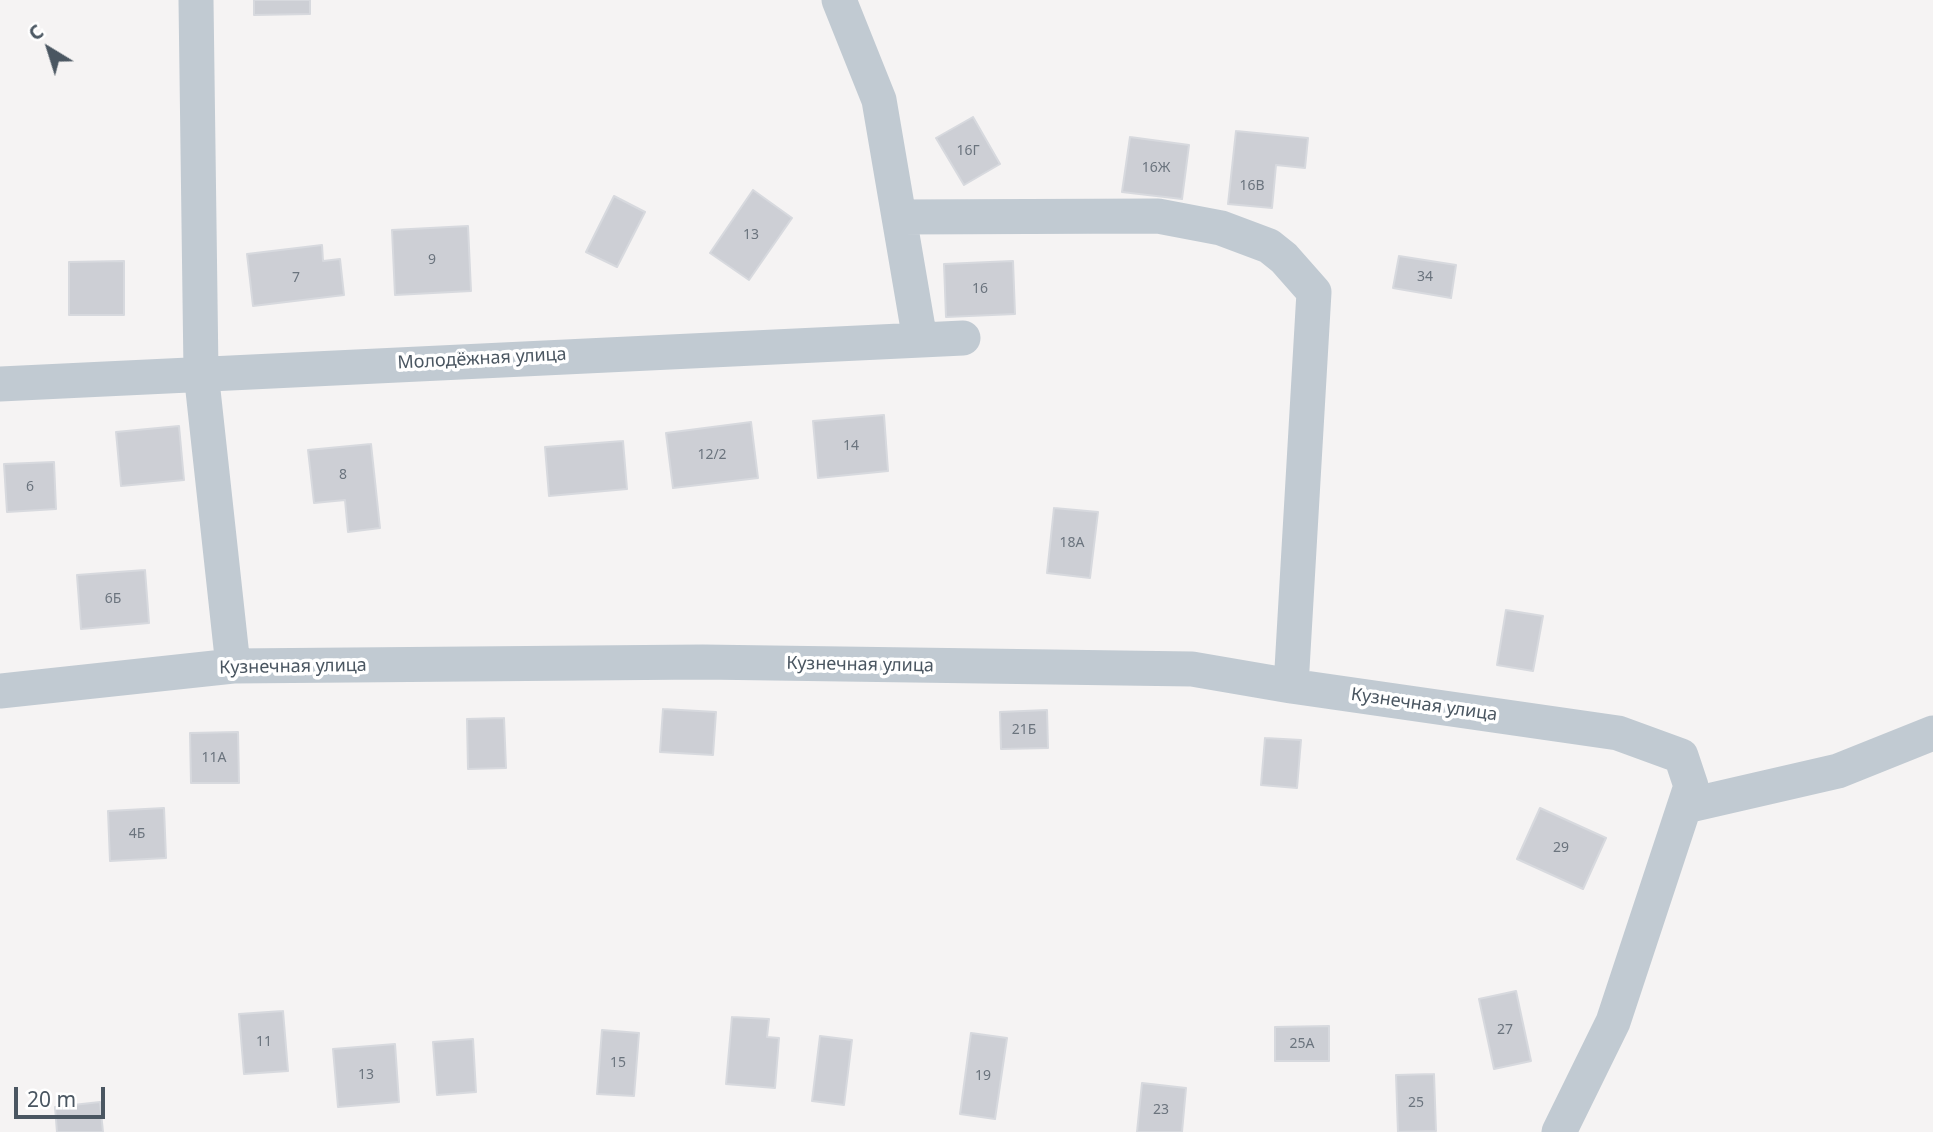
<!DOCTYPE html>
<meta charset="utf-8">
<style>
body{margin:0}
#map{position:relative;width:1933px;height:1132px;overflow:hidden;background:#f5f3f3;font-family:"Noto Sans",sans-serif}
canvas{display:block}
.north{position:absolute;left:14px;top:14px;width:70px;height:70px;-webkit-text-stroke:5px #fff;paint-order:stroke;rotate:322deg;font-size:19px;font-weight:700;line-height:28px;text-align:center;color:#4a5661}
.north::after{content:'';display:block;margin:auto;width:24px;height:32px;background:#4a5661;clip-path:polygon(50% 0,100% 100%,50% 72%,0 100%)}
.scale{position:absolute;left:14px;top:1087px;width:91px;height:32px;box-sizing:border-box;border:4px solid #4a5661;border-top:0;padding-left:9px;font-size:21px;line-height:24px;white-space:nowrap;color:#4a5661;-webkit-text-stroke:5px #fff;paint-order:stroke}
</style>
<div id="map">
<canvas width="1933" height="1132"></canvas>
<div class="north">С</div>
<div class="scale">20 m</div>
</div>
<script>
const c = document.querySelector('canvas').getContext('2d');
c.lineJoin = 'round';
function fillPath(path, color) { c.fillStyle = color; c.fill(path, 'evenodd'); }
const poly = rows => new Path2D(rows.map(r => 'M' + r).join(''));
function trace(path, color, width, dash) { c.strokeStyle = color; c.lineWidth = width; c.lineCap = dash ? 'butt' : 'round'; c.setLineDash(dash || []); c.stroke(path); }
function drawText(font, color, halo, rows, align = 'center') {
  c.font = font + ' "Noto Sans",sans-serif'; c.lineWidth = 7; c.setLineDash([]); c.textBaseline = 'middle'; c.strokeStyle = halo; c.fillStyle = color; for (const [text, x, y, turn = 0] of rows) {
    c.save(); c.translate(x, y); c.rotate((+turn || 0) * Math.PI / 180); c.textAlign = isNaN(turn) ? turn : align; if (halo) c.strokeText(text, 0, 0); c.fillText(text, 0, 0); c.restore();
  }
}
const building = poly([
 [254,0,310,0,310,14,254,15,254,0],
 [973,117,1000,164,964,185,936,138,973,117],
 [1236,131,1308,138,1305,168,1276,165,1272,208,1228,204,1236,131],
 [1130,137,1189,145,1182,199,1122,192,1130,137],
 [753,190,792,218,749,280,710,253,753,190],
 [614,196,645,212,617,267,586,252,614,196],
 [468,226,471,291,395,295,392,230,468,226],
 [322,245,323,261,340,259,344,295,253,306,247,254,322,245],
 [1399,256,1456,265,1451,298,1393,288,1399,256],
 [124,261,124,315,69,315,69,262,124,261],
 [1013,261,1015,314,946,317,944,264,1013,261],
 [884,415,888,471,818,478,813,421,884,415],
 [751,422,758,478,673,488,666,433,751,422],
 [179,426,184,480,121,486,116,432,179,426],
 [623,441,627,489,549,496,545,447,623,441],
 [371,444,380,528,348,532,345,500,314,503,308,450,371,444],
 [54,462,56,509,7,512,4,464,54,462],
 [1054,508,1098,512,1090,578,1047,573,1054,508],
 [145,570,149,623,81,629,77,575,145,570],
 [1506,610,1543,616,1533,671,1497,665,1506,610],
 [663,709,716,712,713,755,660,752,663,709],
 [1047,710,1048,748,1001,749,1000,712,1047,710],
 [504,718,506,768,468,769,467,719,504,718],
 [238,732,239,783,191,783,190,733,238,732],
 [1265,738,1301,740,1297,788,1261,785,1265,738],
 [164,808,166,858,110,861,108,811,164,808],
 [1540,808,1606,838,1583,889,1517,859,1540,808],
 [1516,991,1531,1061,1494,1069,1479,999,1516,991],
 [283,1011,288,1071,244,1074,239,1014,283,1011],
 [732,1017,769,1019,767,1037,779,1038,775,1088,726,1084,732,1017],
 [1329,1026,1329,1061,1275,1061,1275,1027,1329,1026],
 [602,1030,639,1033,634,1096,597,1094,602,1030],
 [971,1033,1007,1038,995,1119,960,1114,971,1033],
 [820,1036,852,1040,844,1105,812,1101,820,1036],
 [473,1039,476,1092,437,1095,433,1042,473,1039],
 [395,1044,399,1102,338,1107,333,1049,395,1044],
 [1434,1074,1436,1131,1398,1132,1396,1075,1434,1074],
 [1142,1083,1186,1088,1182,1132,1137,1132,1142,1083],
 [100,1102,103,1132,57,1132,55,1107,100,1102]
]);
const minor = poly([
 [196,0,201,372,233,666],
 [839,0,879,100,920,340],
 [899,217,1158,216,1221,228,1269,246,1284,258,1314,292,1291,686],
 [0,384,963,338],
 [0,691,233,666,703,662,1192,669,1291,686,1618,733,1681,756,1691,786,1613,1022,1559,1132],
 [1686,806,1838,771,1933,733]
]);
const numberNames = [
 ["16Г",968,151],
 ["16Ж",1156,168],
 ["16В",1252,186],
 ["13",751,235],
 ["9",432,260],
 ["34",1425,277],
 ["7",296,278],
 ["16",980,289],
 ["14",851,446],
 ["12/2",712,455],
 ["8",343,475],
 ["6",30,487],
 ["18А",1072,543],
 ["6Б",113,599],
 ["21Б",1024,730],
 ["11А",214,758],
 ["4Б",137,834],
 ["29",1561,848],
 ["27",1505,1030],
 ["11",264,1042],
 ["25А",1302,1044],
 ["15",618,1063],
 ["13",366,1075],
 ["19",983,1076],
 ["25",1416,1103],
 ["23",1161,1110]
];
const streetNames = [
 ["Молодёжная улица",482,359,-3],
 ["Кузнечная улица",860,665,1],
 ["Кузнечная улица",293,667,-1],
 ["Кузнечная улица",1424,705,8]
];
fillPath(building, '#cdcfd5');
trace(building, '#d7d9de', 2);
trace(minor, '#c1cad2', 35);
drawText('14px', '#6b747e', null, numberNames);
drawText('18px', '#4a5661', '#fff', streetNames);
</script>
